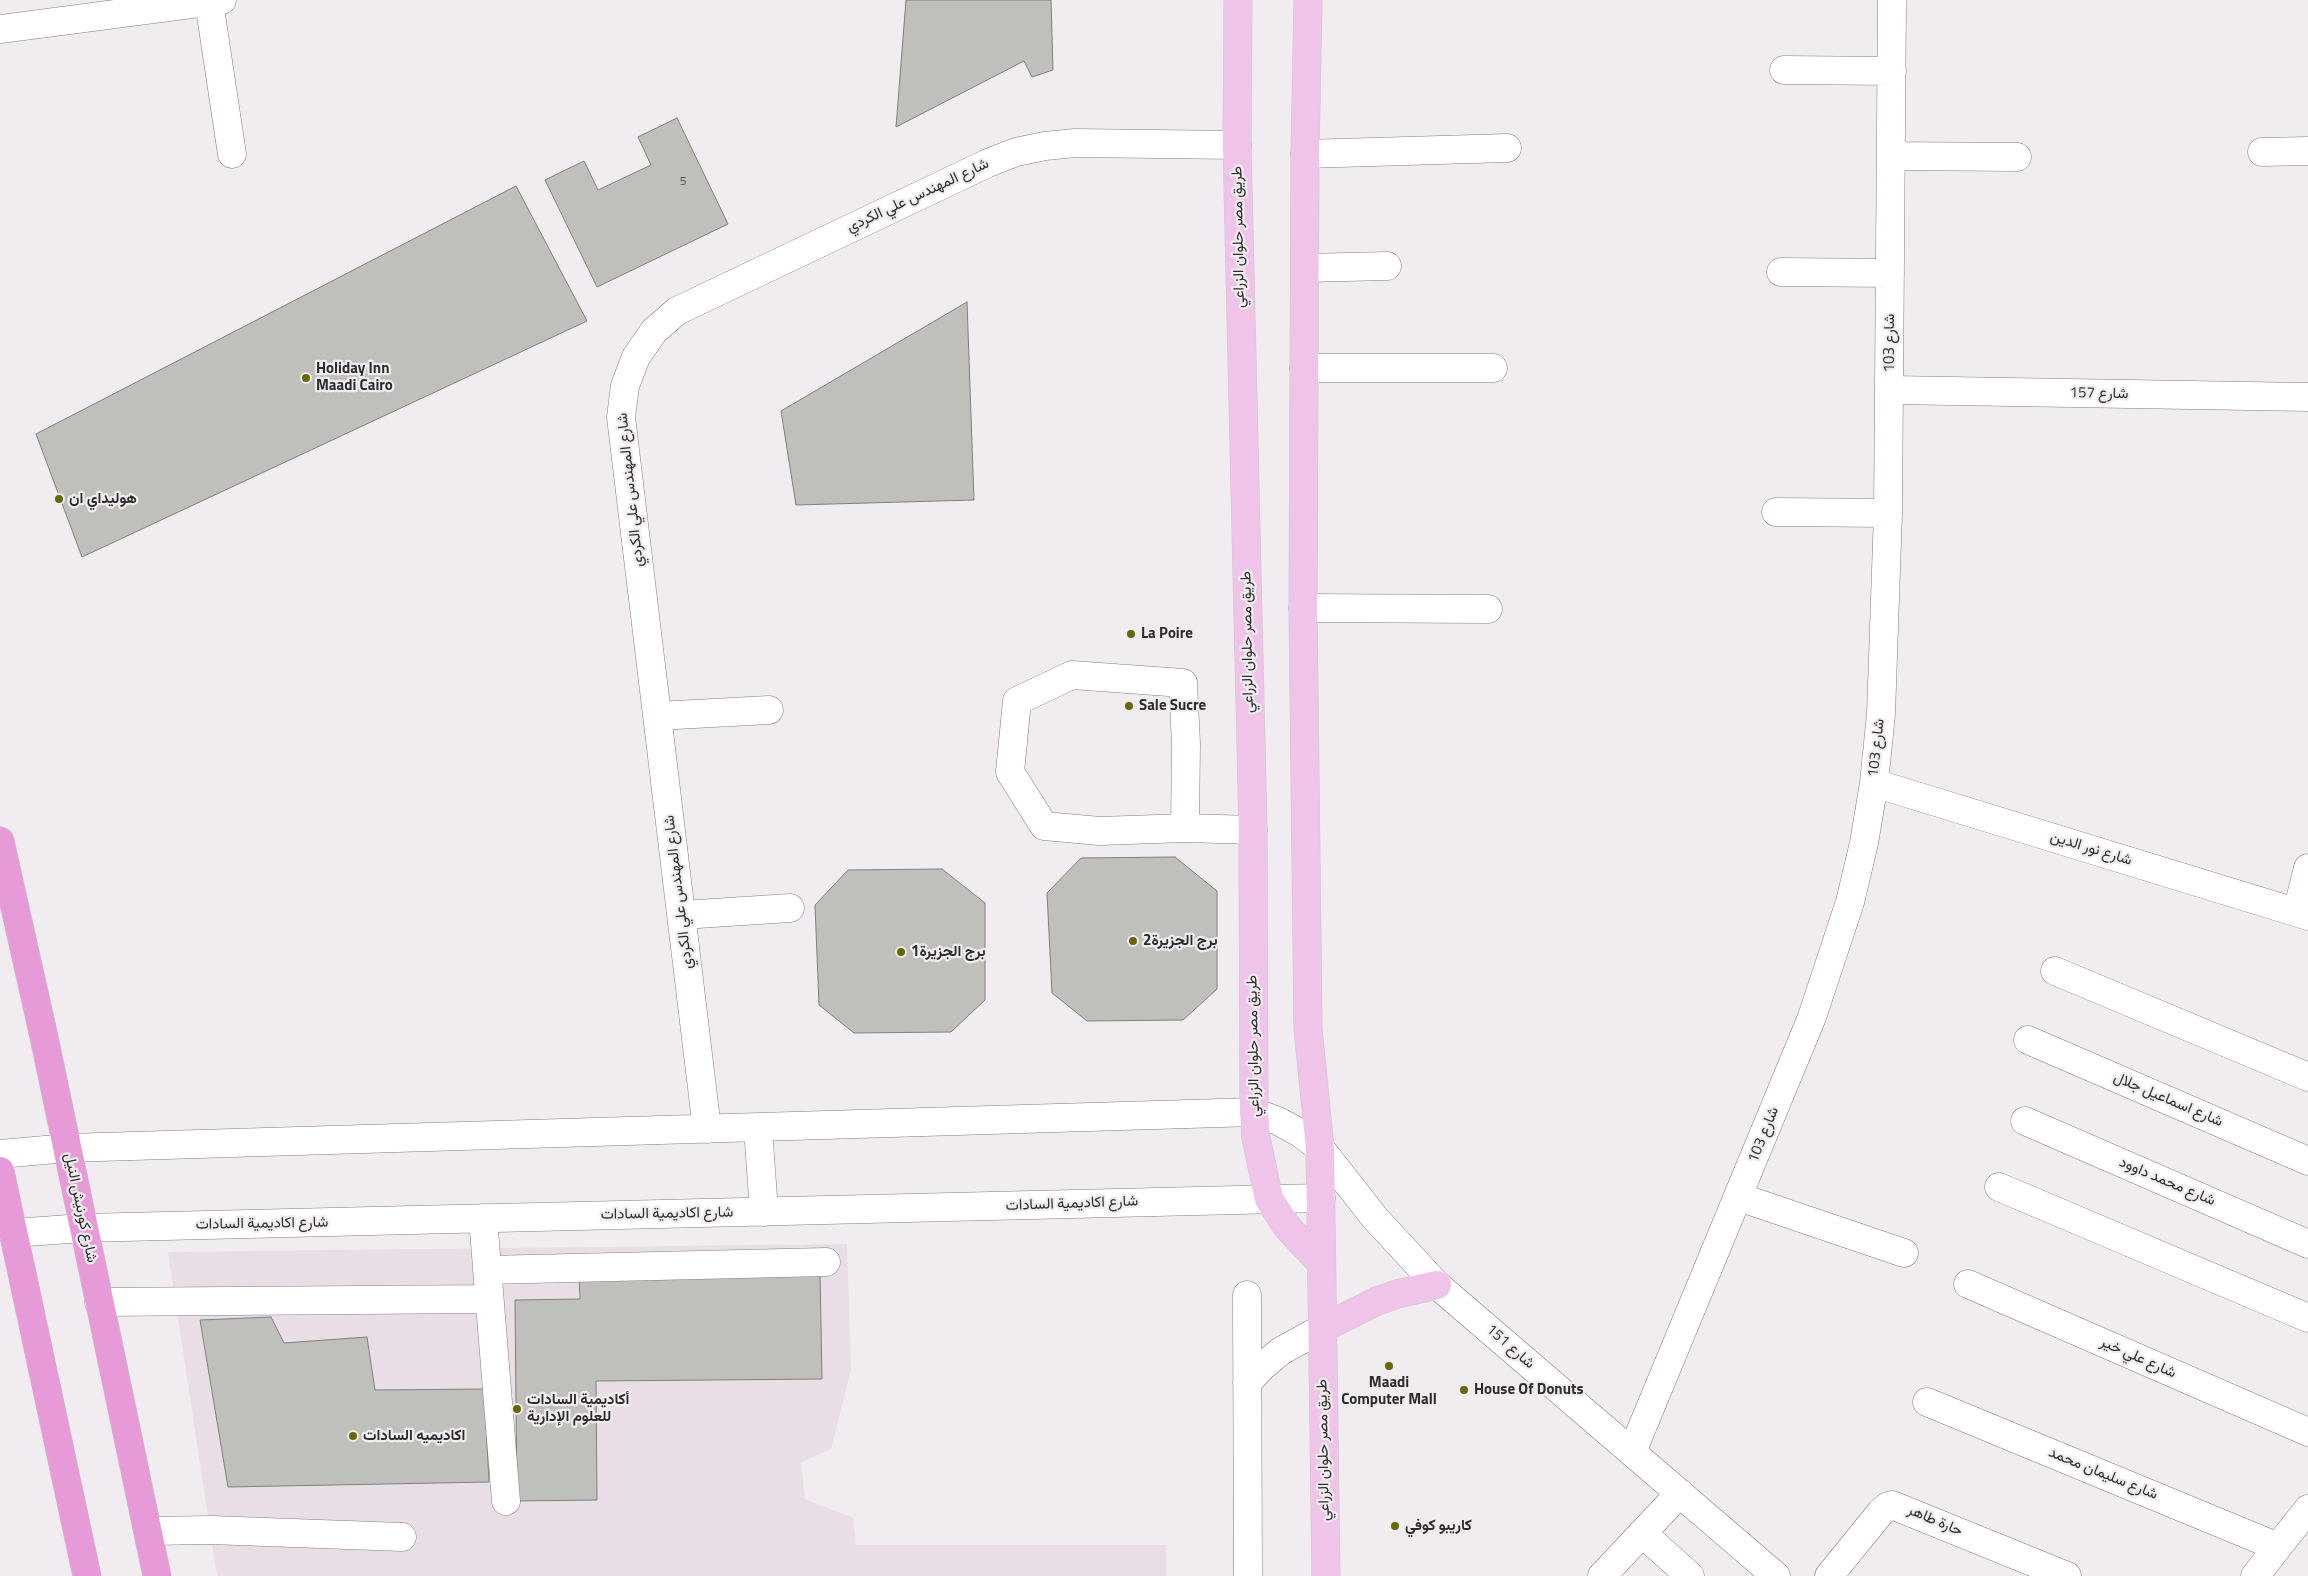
<!DOCTYPE html>
<meta charset="utf-8">
<style>
body{margin:0}
canvas{display:block;background:#f0ecef}
</style>
<canvas width="2308" height="1576"></canvas>
<script>
const c = document.querySelector('canvas').getContext('2d');
c.lineJoin = 'round';
function fillPath(path, color) { c.fillStyle = color; c.fill(path, 'evenodd'); }
const poly = rows => new Path2D(rows.map(r => 'M' + r).join(''));
function trace(path, color, width, dash) { c.strokeStyle = color; c.lineWidth = width; c.lineCap = dash ? 'butt' : 'round'; c.setLineDash(dash || []); c.stroke(path); }
function drawText(font, color, halo, rows, align = 'center') {
  c.font = font + ' "Titillium Web",Vazirmatn,sans-serif'; c.lineWidth = 4.5; c.setLineDash([]); c.textBaseline = 'middle'; c.strokeStyle = halo; c.fillStyle = color; for (const [text, x, y, turn = 0] of rows) {
    c.save(); c.translate(x, y); c.rotate((+turn || 0) * Math.PI / 180); c.textAlign = isNaN(turn) ? turn : align; if (halo) c.strokeText(text, 0, 0); c.fillText(text, 0, 0); c.restore();
  }
}
const built = poly([
 [847,1244,851,1369,831,1449,801,1462,805,1499,853,1518,856,1545,1166,1545,1166,1576,217,1576,168,1252]
]);
const building = poly([
 [906,0,1051,0,1053,70,1032,77,1024,61,896,127,906,0],
 [677,118,728,224,597,287,545,180,584,161,598,190,651,165,638,137,677,118],
 [516,186,587,321,82,557,36,434,516,186],
 [967,302,974,500,796,505,781,411,967,302],
 [1175,857,1217,891,1217,989,1183,1020,1087,1021,1052,993,1047,893,1081,858,1175,857],
 [942,869,985,903,985,1000,951,1032,854,1033,819,1005,815,905,848,870,942,869],
 [820,1272,822,1379,596,1381,597,1500,517,1501,515,1300,580,1299,579,1274,820,1272],
 [271,1317,284,1343,367,1337,375,1390,484,1389,489,1482,228,1487,200,1320,271,1317]
]);
const minor = poly([
 [209,2,232,154],
 [0,29,222,0],
 [1784,70,1892,71],
 [2262,152,2308,151],
 [1305,154,1507,148],
 [1891,156,2017,157],
 [1305,268,1387,266],
 [1781,272,1890,273],
 [1304,368,1493,368],
 [1891,390,2308,397],
 [1776,512,1888,513],
 [1303,608,1488,609],
 [657,716,769,710],
 [1874,783,2308,916],
 [1185,828,1186,744,1183,683,1072,675,1017,701,1010,772,1044,826,1100,831,1185,828,1253,830],
 [2297,912,2308,868],
 [682,915,790,908],
 [2055,971,2308,1077],
 [2028,1040,2308,1161],
 [2025,1121,2308,1244],
 [758,1128,764,1212],
 [707,1129,621,417,625,386,636,357,654,331,677,311,988,163,1016,152,1045,146,1075,143,1237,145],
 [0,1154,67,1148,1254,1112,1278,1121,1300,1133,1320,1148,1375,1218,1437,1285,1776,1576],
 [1999,1187,2308,1318],
 [1739,1197,1904,1253],
 [483,1218,506,1501],
 [13,1233,83,1228,1321,1198],
 [487,1270,826,1262],
 [1968,1284,2308,1432],
 [1247,1295,1248,1576],
 [99,1302,489,1299],
 [1247,1383,1263,1366,1281,1351,1323,1328],
 [1927,1402,2278,1547],
 [1632,1452,1812,1017,1850,902,1864,843,1874,783,1881,714,1888,513,1892,0],
 [148,1531,211,1530,402,1537],
 [1642,1533,1690,1576],
 [1602,1576,1680,1493],
 [1829,1576,1881,1512,1888,1506,1892,1505,2067,1576],
 [2255,1576,2308,1509]
]);
const major = poly([
 [1238,0,1237,145,1253,830,1254,1112,1256,1138,1269,1199,1288,1228,1321,1263],
 [1308,0,1305,154,1303,608,1308,1029,1320,1148,1326,1576],
 [1323,1328,1377,1301,1397,1294,1437,1285]
]);
const highway = poly([
 [0,841,44,1037,157,1576],
 [0,1171,87,1576]
]);
const markers = [
 [306,378,5,"#666703"],
 [59,499,5,"#666703"],
 [1131,634,5,"#666703"],
 [1129,706,5,"#666703"],
 [1133,941,5,"#666703"],
 [901,952,5,"#666703"],
 [1389,1366,5,"#666703"],
 [1464,1390,5,"#666703"],
 [517,1409,5,"#666703"],
 [353,1436,5,"#666703"],
 [1395,1526,5,"#666703"]
];
const numberNames = [
 ["5",683,182]
];
const streetNames = [
 ["شارع المهندس علي الكردي",918,196,-25],
 ["طريق مصر حلوان الزراعي",1239,237,-91],
 ["شارع 103",1890,343,-90],
 ["شارع 157",2099,394,1],
 ["شارع المهندس علي الكردي",631,490,-96],
 ["طريق مصر حلوان الزراعي",1248,642,-91],
 ["شارع 103",1877,748,-84],
 ["شارع نور الدين",2091,849,17],
 ["شارع المهندس علي الكردي",679,892,-97],
 ["طريق مصر حلوان الزراعي",1254,1046,-91],
 ["شارع اسماعيل جلال",2168,1100,23],
 ["شارع 103",1764,1135,-68],
 ["شارع محمد داوود",2167,1182,23],
 ["شارع اكاديمية السادات",1072,1204,-2],
 ["شارع كورنيش النيل",80,1208,78],
 ["شارع اكاديمية السادات",667,1214,-1],
 ["شارع اكاديمية السادات",262,1224,-1],
 ["شارع 151",1510,1347,41],
 ["شارع علي خير",2138,1358,24],
 ["طريق مصر حلوان الزراعي",1324,1450,-91],
 ["شارع سليمان محمد",2103,1474,22],
 ["حارة طاهر",1935,1521,23]
];
const poiNames = [
 ["Holiday Inn",316,369],
 ["Maadi Cairo",316,386],
 ["هوليداي ان",69,499],
 ["La Poire",1141,634],
 ["Sale Sucre",1139,706],
 ["برج الجزيرة2",1143,941],
 ["برج الجزيرة1",911,952],
 ["Maadi",1389,1383,"center"],
 ["Computer Mall",1389,1400,"center"],
 ["House Of Donuts",1474,1390],
 ["أكاديمية السادات",527,1400],
 ["للعلوم الإدارية",527,1417],
 ["اكاديميه السادات",363,1436],
 ["كاريبو كوفي",1405,1526]
];
fillPath(built, '#e9dee6');
fillPath(building, '#bfbfbb');
trace(building, '#80807c', 1);
trace(minor, '#827e81', 29);
trace(major, '#c8c8c8', 29);
trace(highway, '#c8c8c8', 29);
trace(minor, '#fff', 28);
trace(major, '#f0c3e8', 28);
trace(highway, '#e69bd8', 28);
for (const [x, y, r, color] of markers) { const dot = new Path2D(); dot.arc(x, y, r, 0, 2 * Math.PI); c.fillStyle = color; c.fill(dot); trace(dot, '#f0ecef', 2); }
drawText('12px', '#525150', null, numberNames);
drawText('15px', '#2d2c2d', '#f0ecef', streetNames);
drawText('bold 15px', '#2d2c2d', '#f0ecef', poiNames, 'left');
</script>
